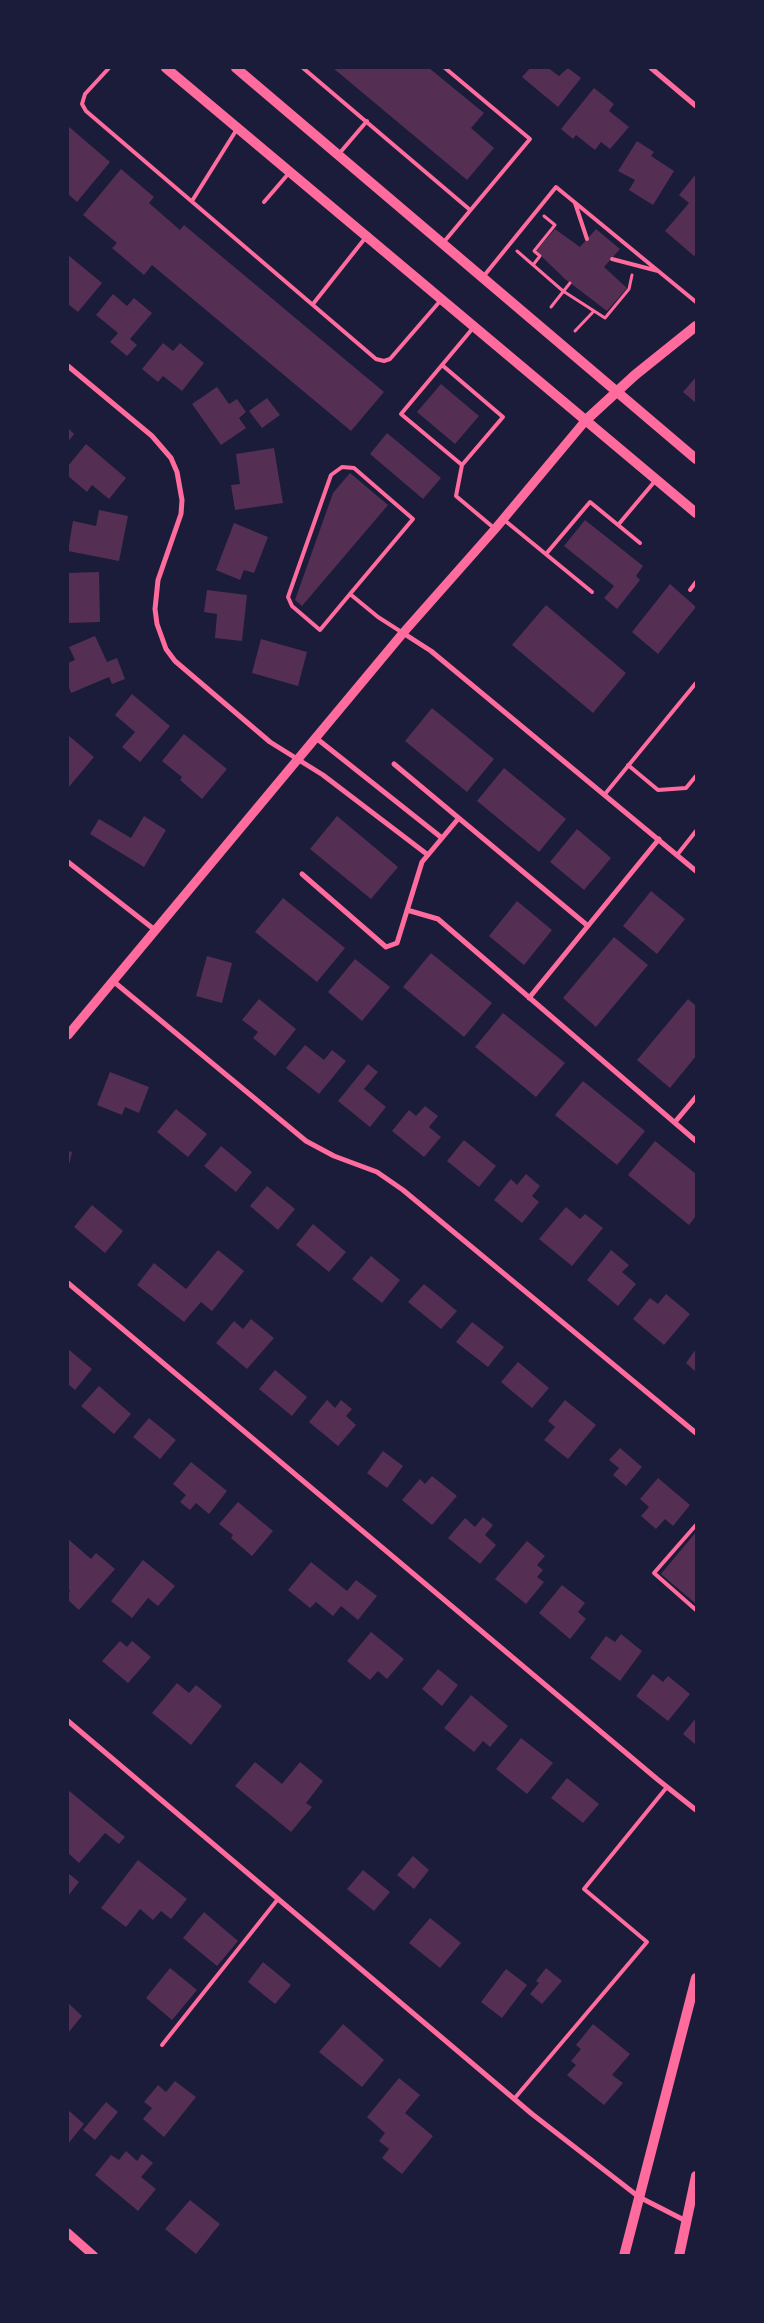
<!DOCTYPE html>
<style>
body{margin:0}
#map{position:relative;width:764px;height:2323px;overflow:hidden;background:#1b1b3a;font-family:Arial,sans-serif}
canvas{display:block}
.frame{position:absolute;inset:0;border:69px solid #1b1b3a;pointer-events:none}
</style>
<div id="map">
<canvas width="764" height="2323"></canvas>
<div class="frame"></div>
</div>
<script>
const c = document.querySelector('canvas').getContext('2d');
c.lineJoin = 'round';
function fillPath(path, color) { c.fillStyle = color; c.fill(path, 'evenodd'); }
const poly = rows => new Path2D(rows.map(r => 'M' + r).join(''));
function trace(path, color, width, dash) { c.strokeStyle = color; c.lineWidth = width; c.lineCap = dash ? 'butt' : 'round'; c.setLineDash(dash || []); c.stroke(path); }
const building = poly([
 [333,68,429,68,484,113,471,128,494,148,467,180],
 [530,68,548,68,559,76,568,68,581,78,558,107,522,77],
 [594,88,614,104,609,111,629,127,610,149,601,142,595,150,576,135,573,139,561,129],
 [68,126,110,162,77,202,68,194],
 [637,141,654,152,651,156,674,171,653,205,629,190,635,180,618,171],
 [121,169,154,197,149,203,180,230,184,225,384,392,351,431,152,265,144,275,112,248,117,243,83,215],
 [696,174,696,253,694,256,665,231,689,203,679,195],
 [555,229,580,247,596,229,620,249,604,267,627,288,607,311,565,279,536,251],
 [68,255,102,283,78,312,68,304],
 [113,294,127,306,134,298,152,313,130,339,137,345,127,356,110,342,118,333,96,315],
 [163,343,173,351,180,343,204,363,182,391,163,376,158,382,142,369],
 [696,377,696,403,683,392],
 [441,384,479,416,455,444,417,412],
 [217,387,229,404,237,399,246,412,239,418,246,428,221,445,192,404],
 [267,398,280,415,262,428,249,411],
 [68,428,74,434,68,442],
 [387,433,441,478,423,499,370,454],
 [86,444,126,478,109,499,92,485,87,492,68,476,68,466],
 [274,448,283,503,235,510,231,485,240,484,236,454],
 [350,473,388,505,302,606,295,600,333,493],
 [99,510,128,516,119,561,68,551,73,521,96,526],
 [585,520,643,566,636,576,640,580,617,609,604,598,614,586,564,546],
 [234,523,268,537,254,573,244,570,240,580,216,570],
 [99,572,100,622,68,623,68,573],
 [670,584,696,607,658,654,632,632],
 [207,590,247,595,242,641,215,638,217,614,204,612],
 [546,605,626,673,593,713,512,645],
 [95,636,107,662,117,658,125,679,112,684,109,677,71,693,68,685,68,663,75,660,69,647],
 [261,639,307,652,298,686,252,673],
 [132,694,170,726,140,762,122,747,135,732,115,715],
 [432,708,494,759,467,792,405,741],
 [184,734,227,769,202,799,180,780,182,777,162,761],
 [68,735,94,757,68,788],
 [504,768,566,819,539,852,477,801],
 [144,816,166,830,144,867,90,834,99,819,131,838],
 [337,816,398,867,371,899,310,849],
 [577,829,611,858,584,890,550,862],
 [651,891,685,919,657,954,623,926],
 [283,898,345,948,317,982,255,932],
 [517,901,552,930,524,965,489,936],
 [614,937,648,965,596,1027,563,998],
 [431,953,492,1003,464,1037,403,987],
 [207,956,232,963,222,1003,196,996],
 [355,959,390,987,362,1021,328,992],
 [259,999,296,1029,275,1056,253,1038,258,1032,242,1020],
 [688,999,696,1006,696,1056,670,1088,637,1060],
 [503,1013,565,1063,536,1097,475,1047],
 [305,1045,324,1060,332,1050,346,1061,319,1094,286,1068],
 [368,1064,378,1072,364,1089,386,1107,370,1127,338,1101],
 [110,1072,149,1087,139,1113,125,1107,122,1115,97,1105],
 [583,1081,645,1131,617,1165,555,1115],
 [425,1106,438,1116,429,1127,441,1137,424,1157,392,1131,409,1110,416,1116],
 [176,1109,207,1134,188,1157,157,1132],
 [464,1140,496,1166,479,1187,447,1161],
 [655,1141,696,1174,696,1216,689,1225,628,1175],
 [221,1146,252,1172,236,1192,204,1166],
 [68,1151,72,1152,68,1169],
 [526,1174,540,1186,532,1196,539,1202,522,1223,494,1200,511,1179,517,1185],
 [267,1186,295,1209,278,1230,250,1206],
 [92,1205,123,1231,105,1253,74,1227],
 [566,1207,580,1219,585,1214,603,1228,572,1266,539,1239],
 [313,1224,346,1252,329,1272,296,1245],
 [218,1250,244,1271,212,1311,201,1302,184,1322,137,1285,154,1263,186,1289],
 [611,1250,629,1265,622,1272,636,1284,618,1306,587,1280],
 [371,1256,400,1280,382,1303,352,1279],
 [424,1284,457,1311,441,1329,408,1302],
 [666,1294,690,1314,664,1345,633,1319,650,1298,658,1304],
 [251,1319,274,1338,247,1369,216,1343,234,1321,243,1329],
 [472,1322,504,1347,488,1367,456,1342],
 [68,1349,92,1369,75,1390,68,1384],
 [696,1349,696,1372,686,1363],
 [518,1362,549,1388,532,1408,501,1382],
 [275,1370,307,1397,292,1416,259,1389],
 [99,1386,131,1414,114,1434,81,1406],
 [327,1400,335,1408,341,1400,352,1409,346,1416,356,1425,338,1446,309,1422],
 [565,1400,596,1425,568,1459,544,1440,555,1427,548,1421],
 [149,1418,176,1440,160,1459,133,1437],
 [620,1448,642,1467,626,1486,613,1475,619,1468,609,1460],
 [383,1451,403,1466,387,1488,367,1473],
 [191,1462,227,1491,209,1514,196,1503,190,1510,180,1502,186,1495,173,1484],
 [432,1476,457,1496,432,1525,402,1500,420,1479,425,1484],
 [658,1478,690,1505,673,1526,665,1519,656,1529,641,1516,649,1507,640,1499],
 [238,1502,273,1531,252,1556,231,1538,233,1535,219,1524],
 [483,1517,493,1525,485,1535,496,1545,480,1564,448,1538,465,1518,475,1527],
 [696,1532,696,1604,661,1574],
 [68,1539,91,1559,96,1553,115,1569,79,1610,68,1600,68,1594,70,1591,68,1589],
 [527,1541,545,1556,537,1565,543,1570,537,1577,544,1582,526,1604,495,1579],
 [143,1560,175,1586,158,1606,148,1598,132,1618,111,1601],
 [311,1562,347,1591,356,1580,377,1596,358,1620,341,1606,333,1616,316,1602,310,1608,288,1590],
 [562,1585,585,1603,578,1612,586,1619,570,1639,539,1613],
 [371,1632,404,1659,387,1679,378,1671,370,1680,347,1661],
 [621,1634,642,1651,620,1681,590,1658,606,1636,615,1642],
 [120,1641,127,1647,132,1641,151,1657,128,1683,102,1661],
 [438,1669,458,1685,442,1706,422,1689],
 [653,1674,663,1682,668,1676,690,1694,668,1721,636,1696],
 [177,1683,189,1693,196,1685,222,1706,191,1745,152,1713],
 [471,1695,508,1726,490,1747,483,1741,474,1752,444,1728],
 [696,1718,696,1745,683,1734],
 [521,1738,553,1763,527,1794,496,1769],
 [255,1762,282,1784,300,1762,323,1781,306,1803,312,1807,291,1832,235,1786],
 [567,1778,599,1804,583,1823,551,1798],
 [68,1790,125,1837,119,1844,105,1833,79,1863,68,1853],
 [413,1856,429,1870,414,1889,397,1875],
 [138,1860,187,1899,171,1919,161,1911,153,1920,140,1909,126,1927,101,1908],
 [363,1870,390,1892,374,1911,347,1889],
 [68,1873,79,1882,68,1896],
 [204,1912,238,1941,217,1966,183,1938],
 [430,1918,461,1943,440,1968,409,1943],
 [263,1962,291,1985,275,2004,248,1982],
 [170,1968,197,1990,172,2020,146,1998],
 [546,1968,562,1981,542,2004,530,1994,539,1983,536,1981],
 [506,1969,527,1985,502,2018,481,2002],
 [68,2003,82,2016,68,2033],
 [343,2024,384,2060,362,2087,319,2052],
 [593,2024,630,2054,612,2075,623,2083,604,2105,567,2075,576,2065,571,2061,581,2049,576,2045],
 [399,2078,420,2095,405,2113,433,2136,402,2174,382,2158,389,2149,379,2141,385,2133,367,2117],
 [175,2081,196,2097,164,2137,143,2119,152,2108,144,2102,158,2085,166,2092],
 [106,2102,118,2112,95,2140,83,2130],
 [68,2110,84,2124,68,2144],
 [126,2151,137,2161,142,2154,153,2163,141,2177,156,2189,138,2211,95,2175,111,2155,119,2160],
 [190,2200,220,2224,196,2254,165,2229]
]);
const path = poly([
 [517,251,563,291,605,318,629,289,632,275],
 [533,265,540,256,534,251,555,225,544,216],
 [551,307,570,283],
 [575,331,594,311]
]);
const service = poly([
 [109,68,85,94,82,104,86,111,376,359,384,361,390,359,441,300],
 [303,68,469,209],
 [338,155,367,121],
 [192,201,237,129],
 [264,202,289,173],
 [575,203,587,239],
 [443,243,530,139,445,68],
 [612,259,658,271],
 [483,277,556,187,696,302],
 [313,304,366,237],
 [473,328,401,414,462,465,456,496,494,528],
 [442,365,503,417,462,465],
 [503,519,592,592],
 [618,525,655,481],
 [546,554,590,502,640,543],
 [690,590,696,582],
 [350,594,413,519,354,468,342,467,331,475,288,597,292,606,320,630,350,594,378,617,403,633],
 [628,765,658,790,686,788,696,776],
 [605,794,696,683],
 [677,855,696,831],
 [696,1525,654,1573,696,1610],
 [162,2045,278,1899],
 [514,2099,647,1942,584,1889,667,1787]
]);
const minor = poly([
 [651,68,696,106],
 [68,366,152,436,171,458,177,472,182,500,181,514,158,580,155,609,157,624,166,649,175,661,270,742,323,775,428,855],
 [403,633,431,651,696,871],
 [316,738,442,838],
 [394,764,588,926],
 [68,862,155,930],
 [302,874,386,947,397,943,422,862,458,819],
 [407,910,438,919,696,1141],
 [113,981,306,1141,334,1156,377,1172,403,1190,696,1433],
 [529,998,659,839],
 [675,1122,696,1097],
 [68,1283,657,1779,696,1810],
 [68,1721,532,2114,639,2197,686,2221]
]);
const tertiary = poly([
 [68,1035,403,633,495,529,586,420],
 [68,2233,94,2256]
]);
const secondary = poly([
 [166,68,696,513],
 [236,68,696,459],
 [586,420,635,375,696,326],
 [624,2256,696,1978],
 [679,2256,696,2176]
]);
fillPath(building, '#542f53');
trace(path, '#ff6b9d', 3);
trace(service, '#ff6b9d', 4);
trace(minor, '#ff6b9d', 5);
trace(tertiary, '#ff6b9d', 9);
trace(secondary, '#ff6b9d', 10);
</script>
